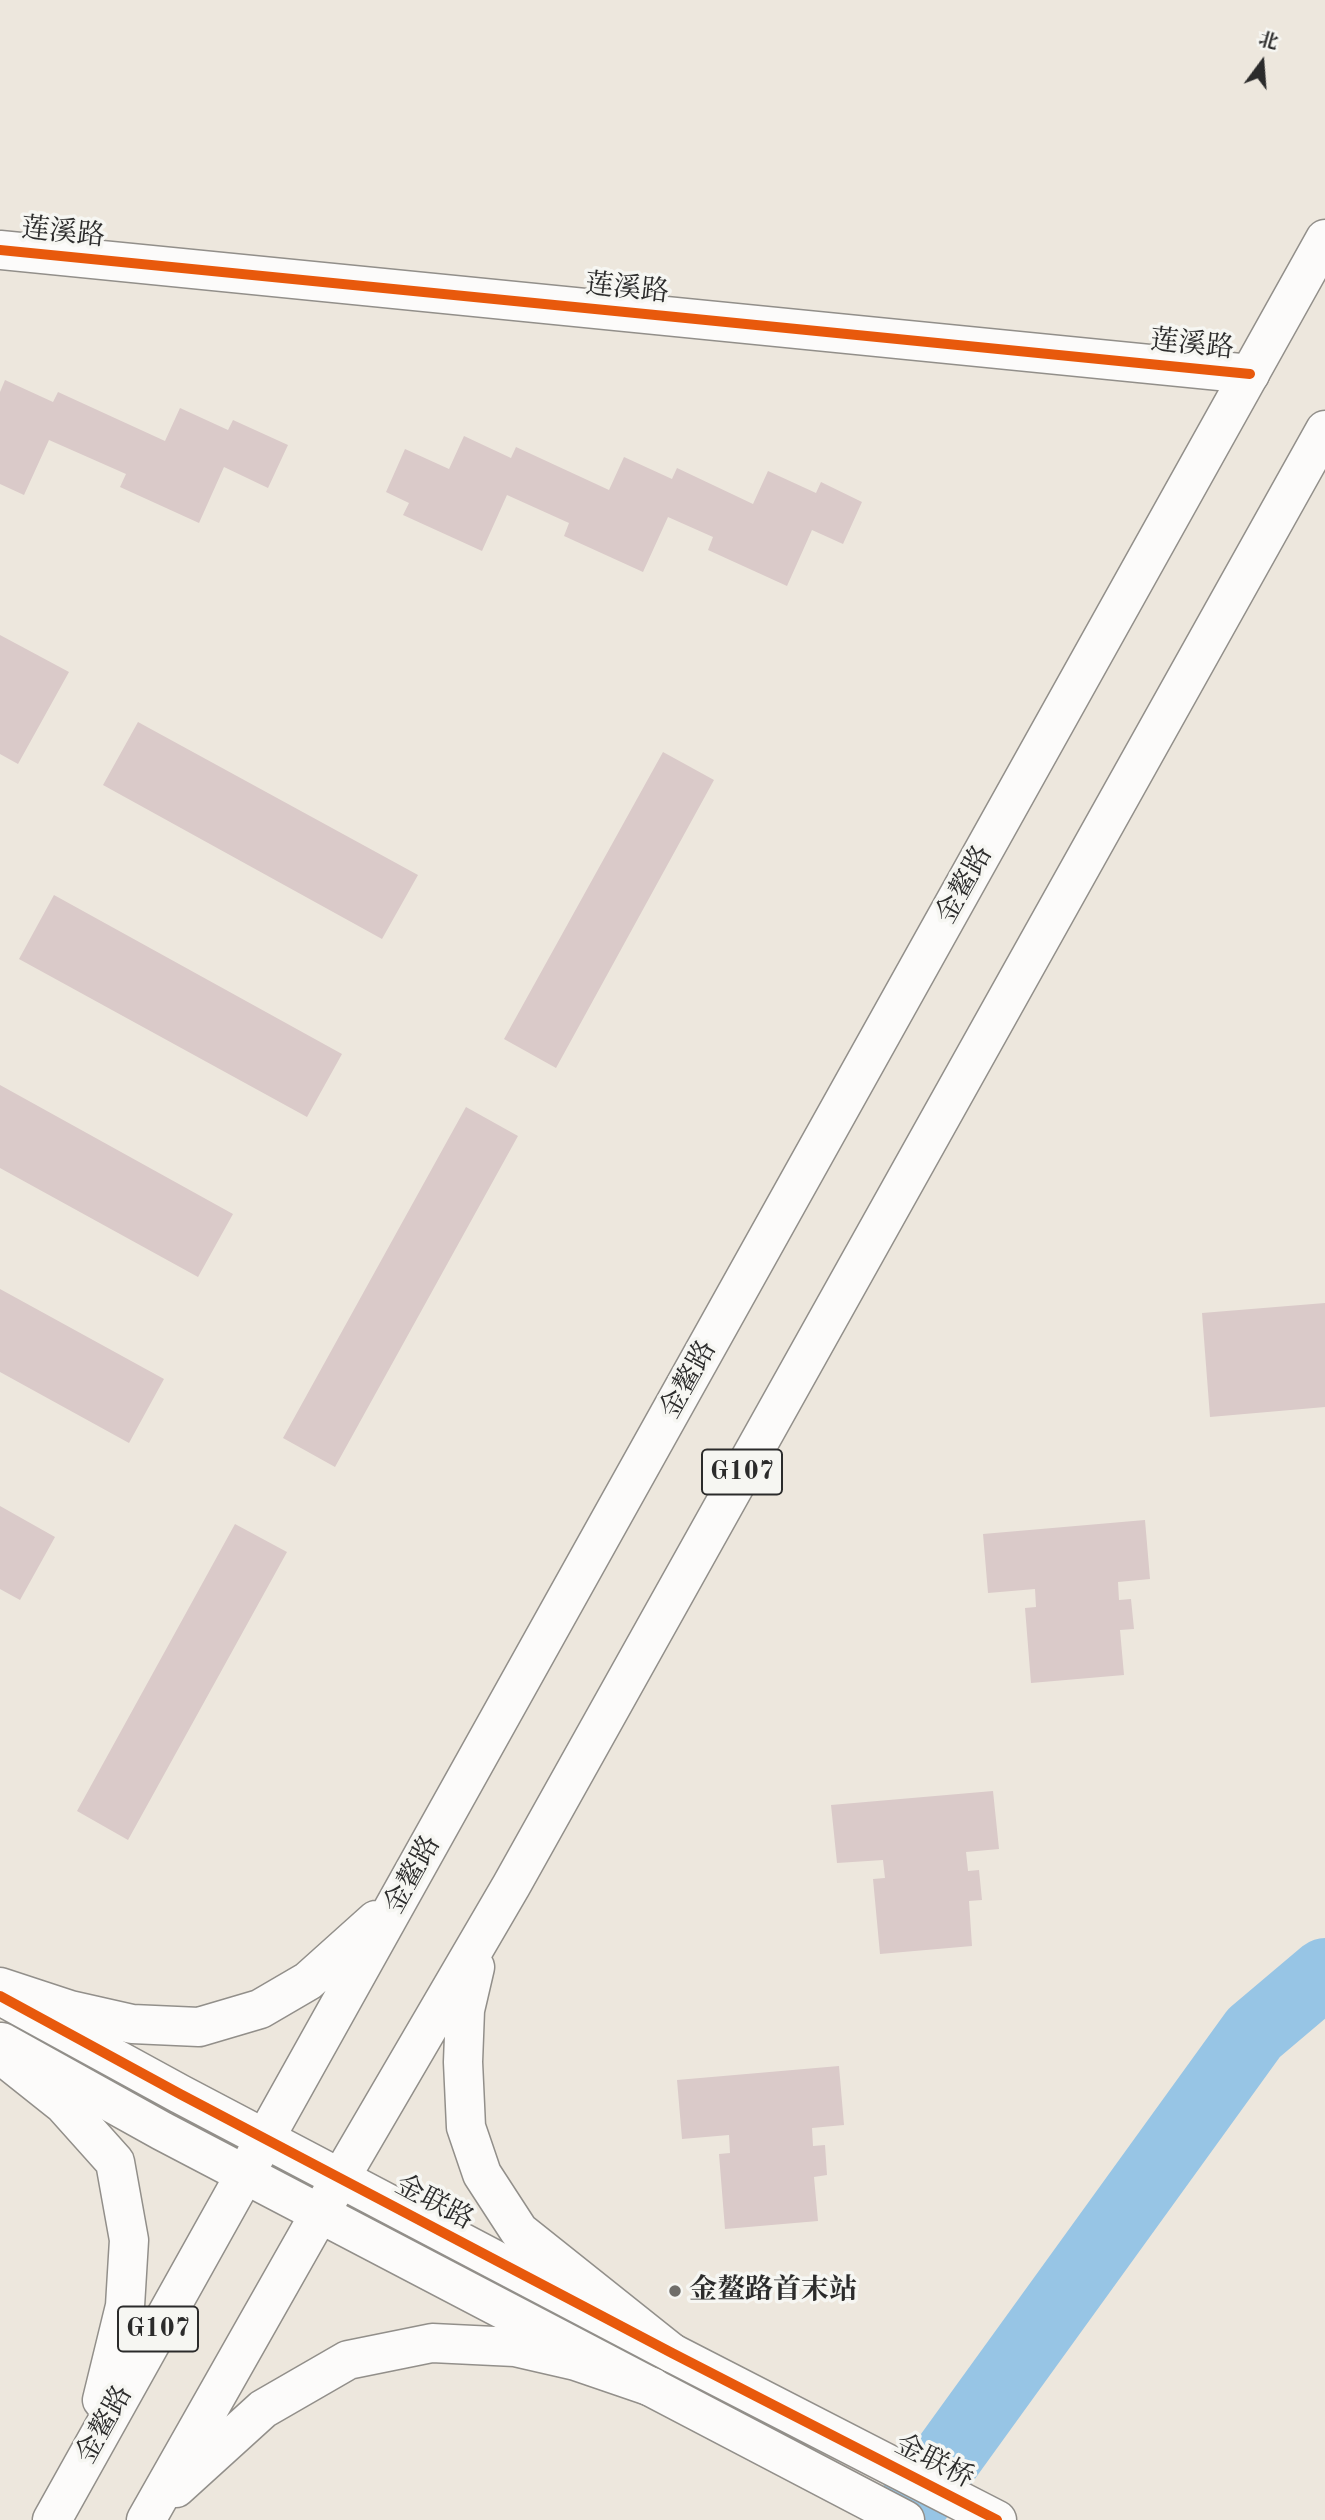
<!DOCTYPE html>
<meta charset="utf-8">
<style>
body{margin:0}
#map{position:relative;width:1325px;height:2520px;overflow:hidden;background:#ede7dd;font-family:"Old Standard TT","Noto Serif SC",serif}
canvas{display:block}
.north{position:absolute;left:1227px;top:28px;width:70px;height:70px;-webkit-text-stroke:5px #f6f6f2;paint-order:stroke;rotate:16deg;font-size:19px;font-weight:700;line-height:28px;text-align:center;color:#2b2b2b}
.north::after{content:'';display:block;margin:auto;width:24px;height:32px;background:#2b2b2b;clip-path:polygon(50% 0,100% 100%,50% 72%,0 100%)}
</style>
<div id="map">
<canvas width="1325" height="2520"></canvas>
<div class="north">北</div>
</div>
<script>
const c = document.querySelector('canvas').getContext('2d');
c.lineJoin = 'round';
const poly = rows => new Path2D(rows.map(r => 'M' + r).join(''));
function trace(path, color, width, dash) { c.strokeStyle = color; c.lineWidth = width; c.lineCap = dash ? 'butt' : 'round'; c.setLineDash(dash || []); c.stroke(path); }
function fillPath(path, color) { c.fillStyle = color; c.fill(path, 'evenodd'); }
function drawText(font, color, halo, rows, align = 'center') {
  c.font = font + ' "Old Standard TT","Noto Serif SC",serif'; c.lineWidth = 7; c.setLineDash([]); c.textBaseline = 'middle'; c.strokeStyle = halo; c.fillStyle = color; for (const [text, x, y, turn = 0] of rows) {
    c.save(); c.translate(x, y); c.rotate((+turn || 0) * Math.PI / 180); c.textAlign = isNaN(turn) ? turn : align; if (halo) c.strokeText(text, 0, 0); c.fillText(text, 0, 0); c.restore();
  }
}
const river = poly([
 [902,2520,1254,2033,1325,1973]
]);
const building = poly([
 [5,380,53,402,58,392,165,441,180,408,228,430,233,420,288,445,268,488,224,467,199,523,120,487,126,474,49,440,24,495,0,484,0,392],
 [464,436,511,458,516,447,609,490,624,457,672,479,677,468,753,504,768,471,816,493,821,482,862,502,843,544,812,530,787,586,708,550,713,537,668,517,643,572,564,536,569,523,507,495,482,551,403,515,409,503,386,492,405,449,449,469],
 [0,635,69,672,18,764,0,754],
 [138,722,418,875,382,939,103,785],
 [663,752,714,780,556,1068,504,1039],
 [54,895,342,1054,307,1117,19,959],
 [0,1085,233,1214,198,1277,0,1168],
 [466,1107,518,1136,335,1467,283,1438],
 [0,1289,164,1379,129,1443,0,1372],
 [1325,1303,1325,1407,1210,1417,1202,1313],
 [0,1506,55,1537,20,1600,0,1589],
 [1145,1520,1150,1579,1118,1582,1119,1600,1131,1599,1134,1629,1120,1630,1124,1675,1031,1683,1025,1608,1036,1607,1035,1589,988,1593,983,1534],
 [235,1524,287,1552,128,1840,77,1811],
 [993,1791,999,1849,966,1852,968,1871,979,1870,982,1900,969,1901,972,1946,880,1954,873,1879,885,1878,883,1860,837,1863,831,1805],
 [839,2066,844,2125,812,2128,813,2146,825,2145,827,2175,814,2177,818,2221,725,2229,719,2154,730,2153,729,2135,682,2139,677,2080]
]);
const minor = poly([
 [0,250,1250,374],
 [8,2000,180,2094,672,2353,997,2520],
 [2,2042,162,2131,905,2520]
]);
const highway = poly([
 [475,1967,465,2010,463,2062,466,2127,482,2174,519,2231,672,2353],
 [0,1987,70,2010,132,2024,199,2027,260,2009,308,1981,376,1920],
 [0,2054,64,2105,115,2162,129,2240,125,2306,102,2400],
 [176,2488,263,2409,348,2360,432,2343,515,2347,576,2361,652,2387],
 [52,2520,1325,239],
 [146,2520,320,2213,511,1886,1325,430]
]);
const cycleway = poly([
 [0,250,1250,374],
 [0,1996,180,2094,672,2353,997,2520]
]);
const markers = [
 [675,2291,7,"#6f6d69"]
];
const shields = [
 [742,1472,80],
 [158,2329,80]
];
const shieldNames = [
 ["G107",742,1472],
 ["G107",158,2329]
];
const streetNames = [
 ["莲溪路",63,233,6],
 ["莲溪路",627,289,6],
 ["莲溪路",1192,345,6],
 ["金鳌路",965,885,-61],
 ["金鳌路",689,1380,-61],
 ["金鳌路",413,1875,-61],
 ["金联路",434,2203,28],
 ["金鳌路",105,2425,-61],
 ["金联桥",934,2462,27]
];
const poiNames = [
 ["金鳌路首末站",689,2291]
];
trace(river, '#97c5e5', 70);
fillPath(building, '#dacac9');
trace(minor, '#928f8a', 41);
trace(highway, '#928f8a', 41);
trace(minor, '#fcfbfa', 38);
trace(highway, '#fcfbfa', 38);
trace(cycleway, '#e8590c', 10);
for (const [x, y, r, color] of markers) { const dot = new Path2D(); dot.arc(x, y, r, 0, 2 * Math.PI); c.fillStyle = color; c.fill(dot); trace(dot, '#f6f6f2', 2.5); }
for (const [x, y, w] of shields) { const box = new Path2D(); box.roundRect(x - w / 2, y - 22.5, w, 45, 5); c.fillStyle = '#f6f6f2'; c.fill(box); trace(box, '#2b2b2b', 2); }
drawText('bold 26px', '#2b2b2b', null, shieldNames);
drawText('28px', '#2b2b2b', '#f6f6f2', streetNames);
drawText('bold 28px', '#2b2b2b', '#f6f6f2', poiNames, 'left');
</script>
